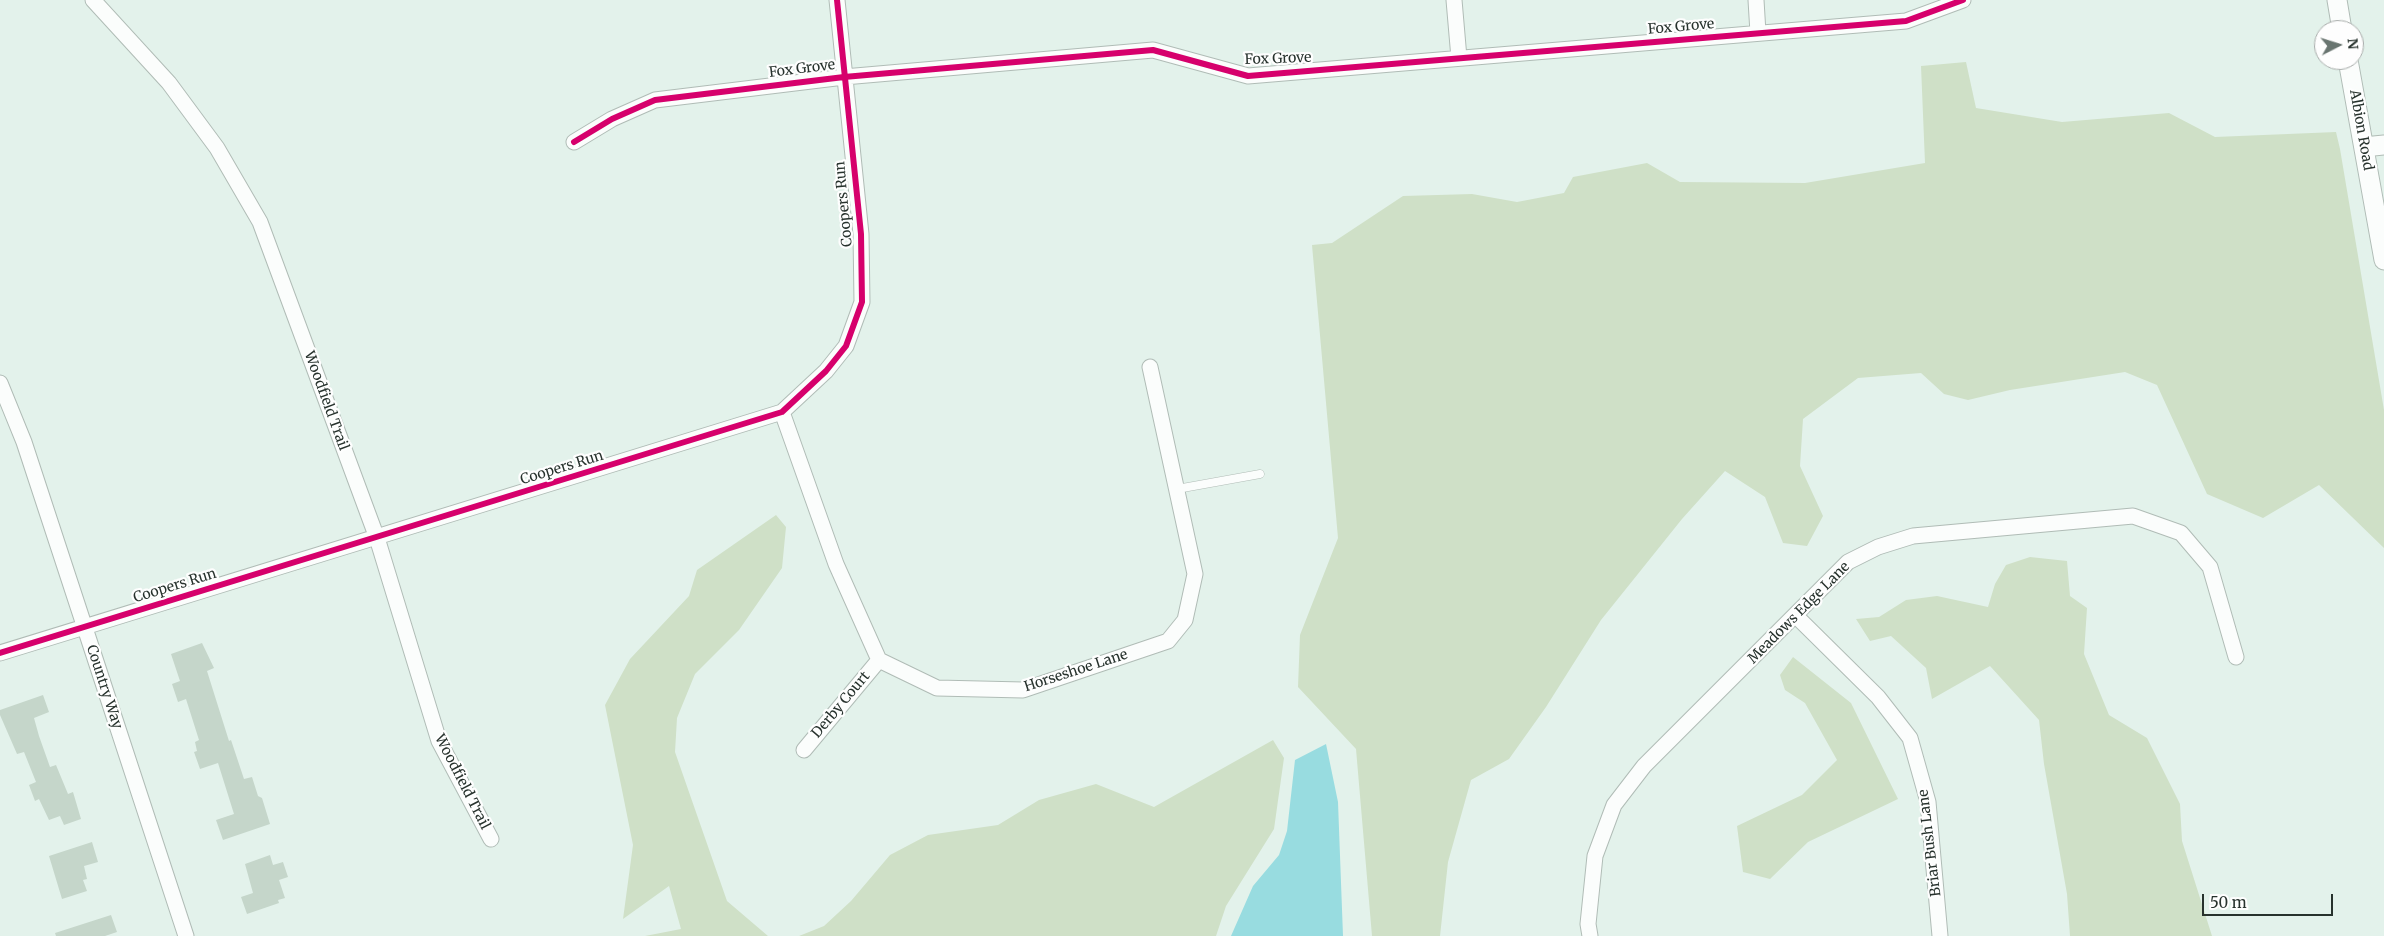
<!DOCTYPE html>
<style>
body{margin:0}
#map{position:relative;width:2384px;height:936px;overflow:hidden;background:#e3f2eb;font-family:Merriweather,serif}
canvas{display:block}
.north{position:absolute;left:2314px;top:20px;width:50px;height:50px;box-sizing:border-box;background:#fefefe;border:1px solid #a8acaa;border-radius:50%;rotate:85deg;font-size:14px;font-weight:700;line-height:20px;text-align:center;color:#27322d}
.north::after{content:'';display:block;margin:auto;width:18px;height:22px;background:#697570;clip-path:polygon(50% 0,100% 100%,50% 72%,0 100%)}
.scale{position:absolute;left:2202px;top:894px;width:131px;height:22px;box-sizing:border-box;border:2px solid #27322d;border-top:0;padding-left:6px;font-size:15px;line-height:18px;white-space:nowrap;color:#27322d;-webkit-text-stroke:4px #fefefe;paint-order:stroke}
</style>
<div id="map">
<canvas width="2384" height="936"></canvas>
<div class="north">N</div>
<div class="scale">50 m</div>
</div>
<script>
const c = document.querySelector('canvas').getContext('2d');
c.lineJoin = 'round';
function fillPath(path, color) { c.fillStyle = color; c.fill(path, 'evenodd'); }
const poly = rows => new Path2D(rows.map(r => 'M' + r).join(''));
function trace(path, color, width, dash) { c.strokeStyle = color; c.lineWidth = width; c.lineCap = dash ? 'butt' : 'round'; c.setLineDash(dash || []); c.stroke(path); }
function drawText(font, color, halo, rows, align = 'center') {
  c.font = font + ' Merriweather,serif'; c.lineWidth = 4.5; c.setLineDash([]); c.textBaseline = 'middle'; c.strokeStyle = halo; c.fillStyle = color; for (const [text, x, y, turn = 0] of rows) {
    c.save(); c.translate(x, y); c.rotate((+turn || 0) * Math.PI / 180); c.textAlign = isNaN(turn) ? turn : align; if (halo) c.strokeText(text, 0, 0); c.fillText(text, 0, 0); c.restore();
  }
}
const green = poly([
 [1966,62,1976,108,2062,122,2169,113,2215,137,2336,132,2340,149,2384,410,2384,548,2319,485,2263,518,2207,494,2157,385,2125,372,2010,390,1968,400,1944,394,1921,373,1858,378,1803,419,1800,466,1823,516,1807,546,1783,543,1765,497,1725,471,1682,519,1601,620,1546,707,1509,759,1471,780,1448,862,1440,936,1372,936,1356,749,1298,687,1300,635,1338,538,1312,245,1332,243,1403,196,1472,194,1517,202,1564,193,1573,177,1647,163,1680,182,1805,183,1925,163,1921,66],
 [776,515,786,527,782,568,739,630,695,674,677,718,675,752,727,901,768,936,645,936,681,929,669,886,623,919,633,845,605,705,630,659,689,596,697,570],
 [2030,557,2067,561,2070,596,2087,608,2084,654,2109,715,2147,738,2180,804,2182,841,2212,936,2070,936,2067,894,2044,764,2039,720,1990,666,1932,699,1926,668,1891,636,1870,641,1856,619,1879,617,1906,600,1937,596,1988,607,1995,584,2006,565],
 [1793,657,1851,703,1898,799,1808,842,1770,879,1743,872,1737,826,1802,795,1837,760,1805,703,1785,690,1780,675],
 [1273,740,1284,758,1274,829,1226,906,1216,936,799,936,824,926,851,901,890,855,928,835,998,825,1039,800,1096,784,1154,807]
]);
const water = poly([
 [1326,744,1338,802,1343,936,1231,936,1253,886,1279,855,1287,831,1295,760]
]);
const building = poly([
 [202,643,214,668,207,671,229,741,231,740,244,779,252,777,258,796,262,798,270,824,223,840,216,820,234,814,218,763,200,769,194,752,197,751,195,742,199,740,186,699,178,702,172,684,180,681,171,654],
 [43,695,49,712,34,718,39,736,50,767,56,765,68,794,73,792,81,819,64,825,60,816,49,820,39,799,35,801,29,785,36,782,24,752,17,754,0,715,0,710],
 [92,842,98,862,84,866,87,879,83,880,87,891,62,899,49,856],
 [270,855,273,865,283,862,288,877,279,880,285,898,278,900,279,903,247,914,241,897,253,893,245,864],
 [111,915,117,932,105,936,56,936,55,933]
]);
const service = poly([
 [1177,489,1260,474]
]);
const minor = poly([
 [93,0,169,83,217,148,260,222,377,538,439,741,491,839],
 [1454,0,1459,58],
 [1756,0,1758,33],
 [574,142,612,119,655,100,844,77,1153,50,1248,76,1906,21,1963,0],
 [0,383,24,442,186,936],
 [782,412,836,564,879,660,937,688,1023,690,1168,641,1185,620,1195,574,1150,367],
 [1796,616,1878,697,1910,738,1928,802,1940,936],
 [0,653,782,412,826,371,846,346,862,302,861,234,837,0],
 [804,750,879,660],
 [1590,936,1588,924,1595,856,1614,805,1644,766,1848,562,1878,547,1913,536,2133,516,2181,533,2210,567,2236,657]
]);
const tertiary = poly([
 [2337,0,2342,30],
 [2348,60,2384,260],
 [2364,147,2384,145]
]);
const cycleway = poly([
 [574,142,612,119,655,100,844,77,1153,50,1248,76,1906,21,1963,0],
 [0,653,782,412,826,371,846,346,862,302,861,234,837,0]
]);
const streetNames = [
 ["Fox Grove",1681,27,-5],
 ["Fox Grove",1278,59,-2],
 ["Fox Grove",802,69,-7],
 ["Albion Road",2361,130,80],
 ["Coopers Run",844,204,-95],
 ["Woodfield Trail",326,401,70],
 ["Coopers Run",562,468,-17],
 ["Coopers Run",175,586,-17],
 ["Meadows Edge Lane",1799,613,-45],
 ["Horseshoe Lane",1076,671,-18],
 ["Country Way",104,687,72],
 ["Derby Court",841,705,-50],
 ["Woodfield Trail",462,782,63],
 ["Briar Bush Lane",1930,843,-97]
];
fillPath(green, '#cfe0c7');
fillPath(water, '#98dce0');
fillPath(building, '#c5d6ca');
trace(service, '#b0bcb6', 9);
trace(minor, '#b0bcb6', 17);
trace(tertiary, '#b0bcb6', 21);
trace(service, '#fbfdfc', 8);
trace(minor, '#fbfdfc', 15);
trace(tertiary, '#fbfdfc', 19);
trace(cycleway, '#d6006c', 6);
drawText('14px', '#27322d', '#fefefe', streetNames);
</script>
